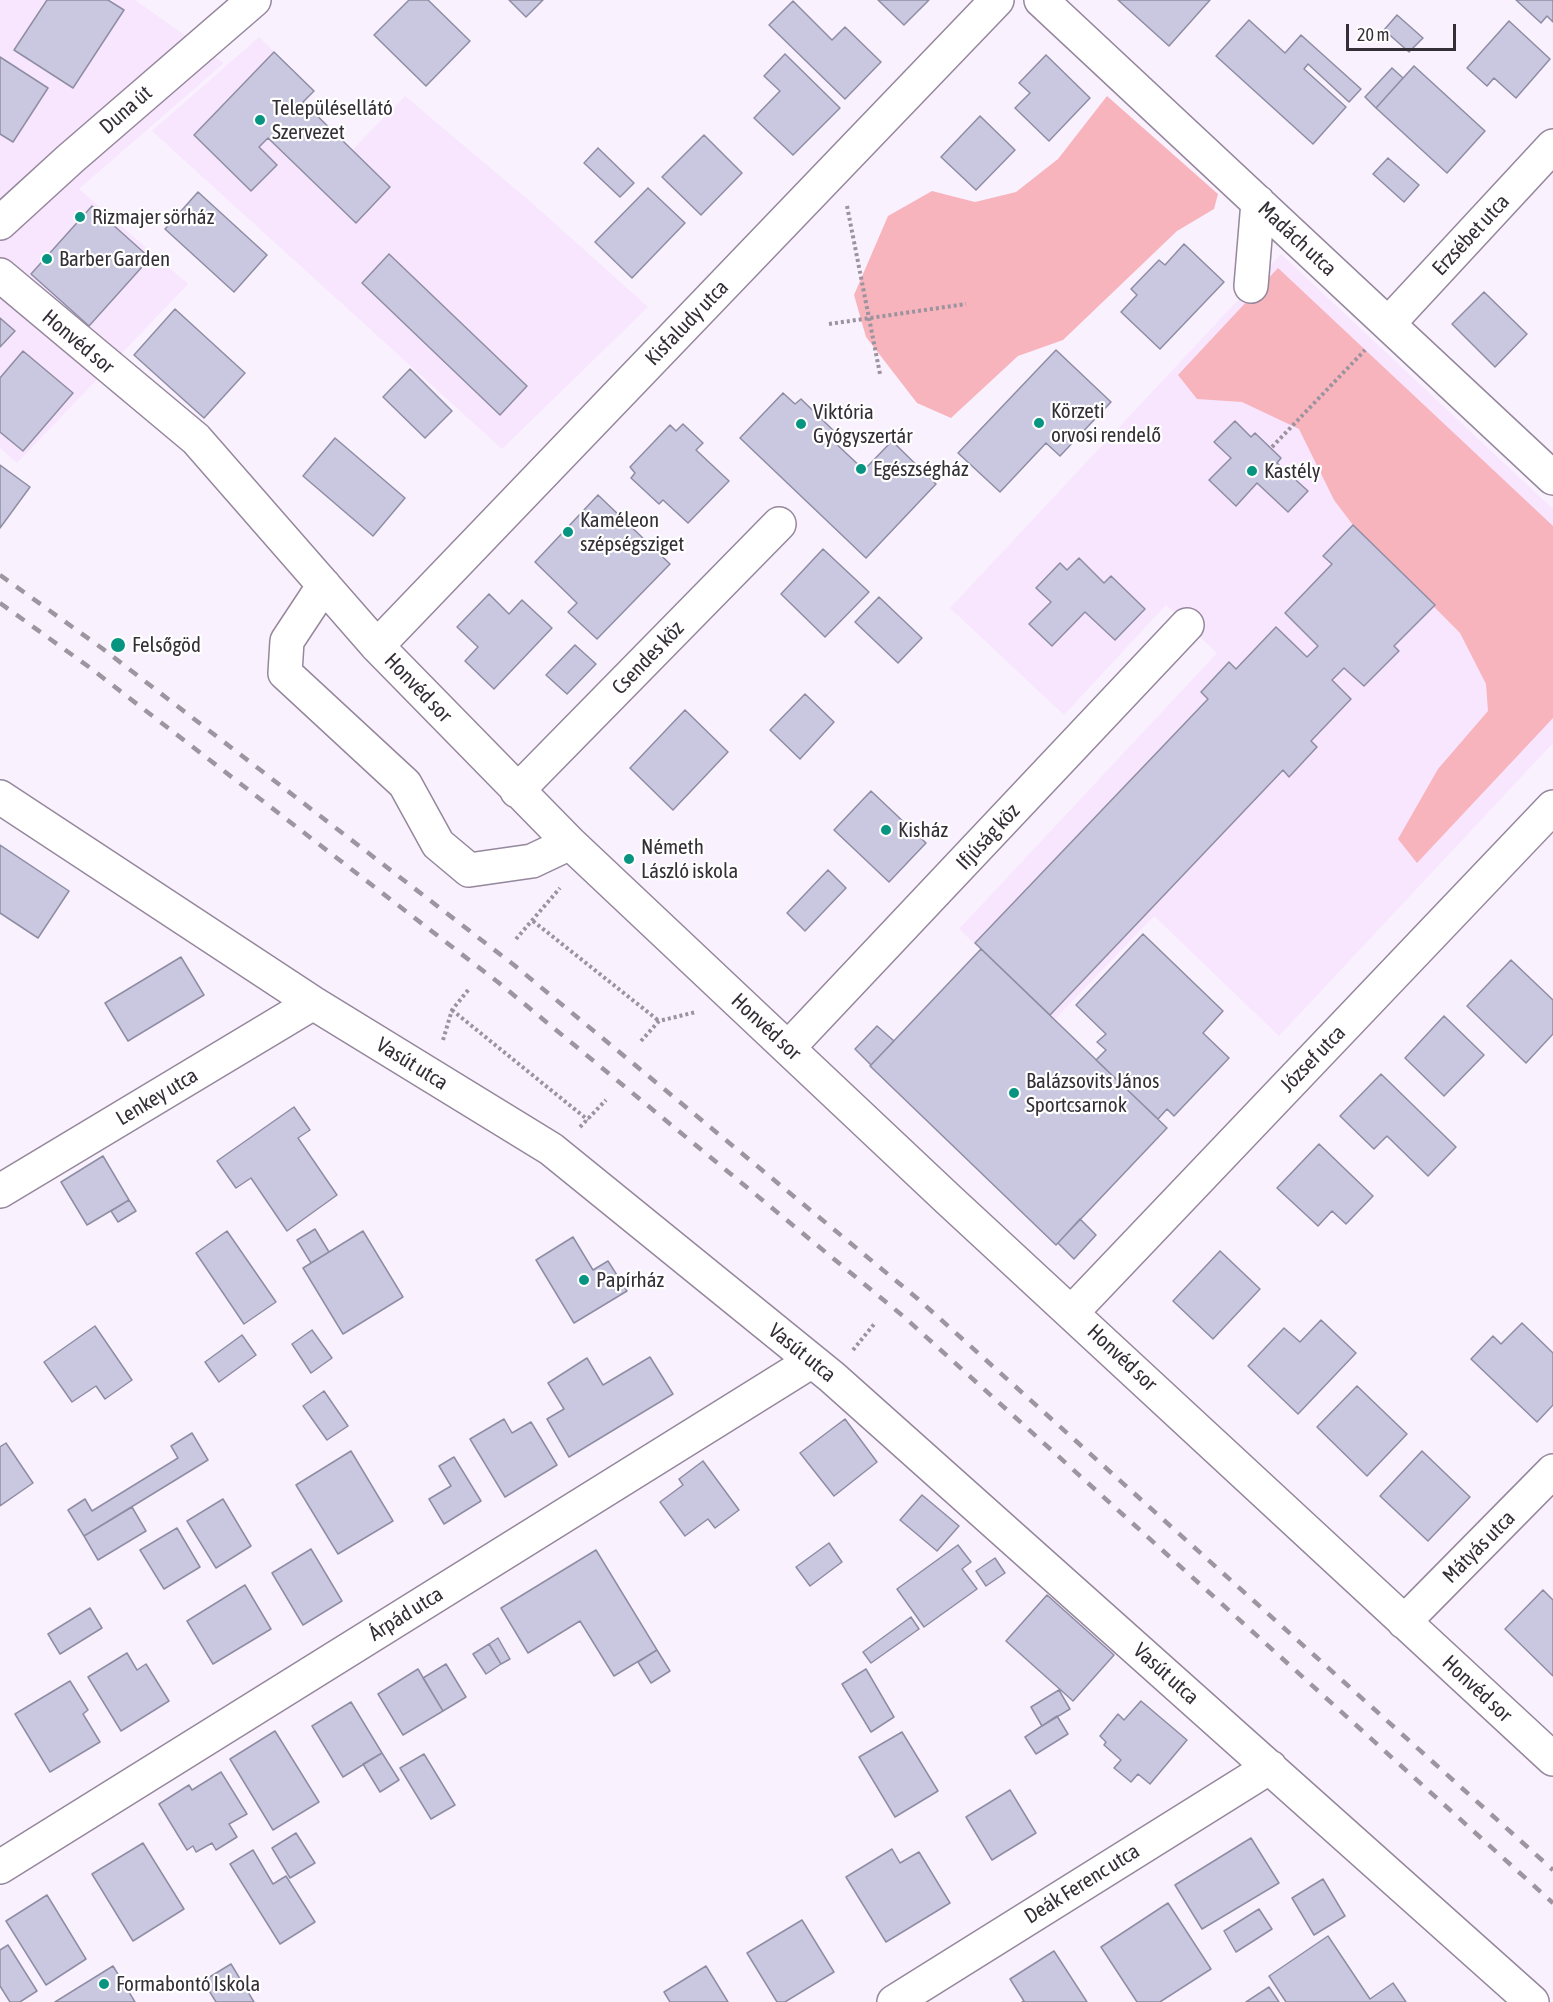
<!DOCTYPE html>
<meta charset="utf-8">
<style>
body{margin:0}
#map{position:relative;width:1553px;height:2002px;overflow:hidden;background:#faf1fe;font-family:"Asap Condensed",sans-serif}
canvas{display:block}
.scale{position:absolute;left:1346px;top:24px;width:110px;height:27px;box-sizing:border-box;border:3px solid #342e36;border-top:0;padding-left:8px;font-size:18px;line-height:21px;white-space:nowrap;color:#342e36;-webkit-text-stroke:4px #fff;paint-order:stroke}
</style>
<div id="map">
<canvas width="1553" height="2002"></canvas>
<div class="scale">20 m</div>
</div>
<script>
const c = document.querySelector('canvas').getContext('2d');
c.lineJoin = 'round';
function fillPath(path, color) { c.fillStyle = color; c.fill(path, 'evenodd'); }
const poly = rows => new Path2D(rows.map(r => 'M' + r).join(''));
function trace(path, color, width, dash) { c.strokeStyle = color; c.lineWidth = width; c.lineCap = dash ? 'butt' : 'round'; c.setLineDash(dash || []); c.stroke(path); }
function drawText(font, color, halo, rows, align = 'center') {
  c.font = font + ' "Asap Condensed",sans-serif'; c.lineWidth = 4.5; c.setLineDash([]); c.textBaseline = 'middle'; c.strokeStyle = halo; c.fillStyle = color; for (const [text, x, y, turn = 0] of rows) {
    c.save(); c.translate(x, y); c.rotate((+turn || 0) * Math.PI / 180); c.textAlign = isNaN(turn) ? turn : align; if (halo) c.strokeText(text, 0, 0); c.fillText(text, 0, 0); c.restore();
  }
}
const built = poly([
 [0,0,135,0,224,63,79,189,188,284,17,463,0,448],
 [259,37,314,91,268,138,317,186,405,96,532,203,648,307,502,449,152,131],
 [1281,254,1553,509,1553,743,1279,1036,1154,916,1054,1020,959,929,1217,653,1166,605,1064,715,950,608]
]);
const green = poly([
 [1107,96,1218,194,1214,209,1177,231,1063,340,1018,356,951,418,917,403,866,337,854,295,888,216,932,191,975,202,1016,192,1058,159],
 [1278,268,1553,526,1553,718,1417,863,1398,839,1438,769,1488,711,1486,684,1460,633,1353,525,1334,500,1299,429,1242,402,1197,399,1178,375]
]);
const building = poly([
 [47,0,108,0,124,10,73,88,14,50,47,0],
 [409,0,428,0,470,41,426,86,374,35,409,0],
 [509,0,543,0,526,17,509,0],
 [878,0,929,0,904,25,878,0],
 [1118,0,1210,0,1169,46,1118,0],
 [1516,0,1553,0,1553,22,1547,16,1541,23,1516,0],
 [793,1,832,40,845,27,881,62,845,99,769,25,793,1],
 [1397,15,1423,38,1409,52,1384,30,1397,15],
 [1249,20,1285,53,1301,35,1361,89,1349,102,1308,64,1304,69,1346,107,1313,144,1216,56,1249,20],
 [1509,21,1550,59,1516,98,1494,78,1487,86,1467,68,1509,21],
 [274,52,314,91,303,102,390,187,356,223,268,138,259,147,277,165,251,191,194,135,274,52],
 [785,54,840,108,793,155,754,118,780,91,764,76,785,54],
 [1046,55,1090,98,1049,141,1015,108,1030,93,1019,83,1046,55],
 [0,57,48,88,13,142,0,134,0,57],
 [1414,66,1485,131,1447,173,1376,108,1414,66],
 [1392,68,1403,78,1376,108,1365,97,1392,68],
 [980,116,1015,150,976,190,941,157,980,116],
 [704,135,742,173,701,215,662,177,704,135],
 [598,148,634,183,620,197,584,163,598,148],
 [1388,158,1419,185,1404,202,1373,174,1388,158],
 [648,188,685,223,632,278,595,242,648,188],
 [198,192,267,255,234,292,165,229,198,192],
 [92,206,150,258,89,326,31,274,92,206],
 [1184,244,1224,282,1160,349,1121,312,1137,295,1131,289,1159,260,1165,265,1184,244],
 [389,254,527,386,500,415,362,283,389,254],
 [1484,292,1527,334,1495,367,1452,324,1484,292],
 [175,309,245,373,204,418,134,355,175,309],
 [0,318,15,331,0,347,0,318],
 [1056,350,1111,402,1060,456,1046,443,1000,492,958,453,1056,350],
 [23,351,73,393,23,451,0,432,0,378,23,351],
 [410,369,452,411,425,438,383,397,410,369],
 [783,393,795,404,801,399,836,433,831,439,864,470,892,441,936,484,866,558,740,438,783,393],
 [1235,421,1251,437,1255,433,1281,458,1277,463,1308,491,1288,512,1257,483,1236,506,1209,480,1231,458,1214,442,1235,421],
 [683,424,703,443,696,450,729,481,688,523,663,500,659,504,631,478,635,473,630,467,670,425,676,431,683,424],
 [335,438,405,498,373,536,303,476,335,438],
 [0,465,30,487,0,528,0,465],
 [598,495,670,564,597,639,568,612,577,603,535,562,598,495],
 [1353,525,1435,605,1394,646,1399,651,1364,686,1344,668,1332,680,1351,699,1311,741,1317,747,1289,777,1283,770,1050,1015,975,943,1208,699,1201,692,1229,662,1236,669,1276,627,1307,657,1318,646,1285,613,1332,564,1323,556,1353,525],
 [823,549,869,592,825,637,781,594,823,549],
 [1079,558,1104,583,1111,576,1145,609,1115,640,1085,612,1052,646,1029,624,1051,602,1036,588,1060,563,1067,570,1079,558],
 [489,594,509,614,522,600,552,628,494,689,465,661,478,647,457,627,489,594],
 [879,597,922,638,898,663,855,622,879,597],
 [575,645,596,664,567,694,546,675,575,645],
 [805,694,834,722,800,759,770,730,805,694],
 [685,710,728,752,673,810,630,768,685,710],
 [871,791,926,843,889,882,834,830,871,791],
 [0,845,69,891,38,938,0,913,0,845],
 [828,870,846,888,805,931,787,913,828,870],
 [1143,934,1223,1011,1203,1033,1229,1058,1174,1116,1167,1109,1158,1119,1096,1060,1106,1050,1097,1042,1106,1034,1076,1005,1143,934],
 [981,949,1167,1128,1056,1245,870,1066,981,949],
 [181,957,204,995,128,1041,105,1003,181,957],
 [1511,960,1553,1000,1553,1034,1526,1063,1467,1006,1511,960],
 [1444,1016,1484,1055,1444,1096,1405,1058,1444,1016],
 [877,1026,894,1041,871,1065,855,1049,877,1026],
 [1381,1074,1456,1147,1428,1176,1387,1136,1374,1149,1340,1116,1381,1074],
 [294,1107,310,1130,298,1138,337,1195,287,1231,251,1178,236,1188,217,1161,294,1107],
 [1319,1144,1373,1196,1346,1224,1332,1211,1318,1226,1277,1188,1319,1144],
 [103,1156,129,1200,87,1225,61,1182,103,1156],
 [129,1200,136,1211,118,1222,111,1211,129,1200],
 [1080,1219,1096,1235,1074,1259,1058,1243,1080,1219],
 [315,1229,329,1252,311,1263,297,1240,315,1229],
 [227,1231,276,1302,244,1324,196,1253,227,1231],
 [363,1231,403,1297,343,1334,303,1268,363,1231],
 [573,1237,593,1270,608,1261,627,1291,574,1323,536,1260,573,1237],
 [1220,1251,1260,1289,1213,1339,1173,1301,1220,1251],
 [1321,1320,1356,1353,1298,1414,1248,1366,1284,1328,1300,1342,1321,1320],
 [1522,1323,1553,1353,1553,1405,1537,1422,1471,1359,1493,1336,1501,1344,1522,1323],
 [95,1326,132,1380,105,1399,96,1386,72,1402,44,1362,95,1326],
 [312,1330,332,1358,311,1373,292,1344,312,1330],
 [242,1335,256,1355,219,1382,205,1362,242,1335],
 [650,1357,673,1394,569,1457,547,1419,564,1409,548,1383,587,1358,603,1385,650,1357],
 [1357,1386,1407,1434,1367,1476,1317,1427,1357,1386],
 [324,1391,348,1426,327,1440,303,1406,324,1391],
 [504,1419,512,1433,531,1422,557,1465,505,1497,470,1439,504,1419],
 [845,1419,877,1462,834,1496,800,1453,845,1419],
 [192,1433,208,1460,84,1536,68,1510,85,1499,92,1511,178,1458,171,1446,192,1433],
 [6,1443,33,1483,0,1506,0,1447,6,1443],
 [351,1451,393,1521,338,1554,296,1485,351,1451],
 [1422,1451,1470,1497,1428,1541,1380,1496,1422,1451],
 [454,1457,481,1501,444,1524,429,1499,451,1486,439,1466,454,1457],
 [703,1461,739,1510,715,1528,708,1519,685,1536,660,1502,683,1485,679,1479,703,1461],
 [922,1495,959,1526,937,1551,900,1520,922,1495],
 [223,1499,251,1546,216,1568,187,1521,223,1499],
 [132,1507,146,1531,98,1560,84,1536,132,1507],
 [177,1528,200,1567,164,1589,140,1550,177,1528],
 [829,1543,842,1562,810,1586,796,1567,829,1543],
 [958,1545,971,1562,962,1569,977,1589,924,1627,897,1589,958,1545],
 [311,1549,342,1601,303,1625,272,1573,311,1549],
 [596,1550,657,1650,614,1676,580,1621,528,1653,501,1608,596,1550],
 [995,1558,1005,1573,986,1586,976,1571,995,1558],
 [245,1585,271,1629,213,1664,187,1621,245,1585],
 [1543,1590,1553,1600,1553,1676,1505,1629,1543,1590],
 [1047,1595,1114,1655,1073,1701,1006,1641,1047,1595],
 [90,1608,102,1628,60,1654,48,1634,90,1608],
 [911,1617,919,1629,871,1663,863,1652,911,1617],
 [498,1638,510,1659,501,1664,489,1644,498,1638],
 [489,1644,501,1664,486,1674,473,1654,489,1644],
 [657,1650,670,1671,651,1683,638,1662,657,1650],
 [127,1653,137,1670,146,1664,169,1701,121,1731,88,1677,127,1653],
 [446,1664,466,1697,443,1711,423,1678,446,1664],
 [418,1669,443,1711,403,1735,378,1694,418,1669],
 [866,1669,894,1717,871,1732,842,1684,866,1669],
 [70,1681,88,1710,83,1714,100,1742,50,1772,15,1714,70,1681],
 [1059,1690,1070,1709,1042,1726,1031,1707,1059,1690],
 [1141,1701,1187,1740,1150,1784,1138,1774,1131,1782,1114,1768,1121,1760,1104,1745,1106,1742,1100,1736,1118,1714,1124,1720,1141,1701],
 [351,1702,382,1753,343,1777,312,1726,351,1702],
 [1057,1716,1068,1734,1036,1754,1025,1737,1057,1716],
 [275,1731,319,1802,273,1830,230,1759,275,1731],
 [902,1732,938,1791,895,1817,859,1757,902,1732],
 [382,1753,399,1780,380,1792,363,1764,382,1753],
 [424,1754,455,1805,431,1819,400,1768,424,1754],
 [221,1772,247,1814,229,1824,237,1837,216,1850,212,1843,196,1852,193,1846,187,1850,159,1804,189,1785,192,1790,221,1772],
 [1010,1790,1036,1833,992,1860,966,1817,1010,1790],
 [296,1833,315,1863,290,1878,272,1848,296,1833],
 [1251,1838,1279,1883,1202,1929,1175,1885,1251,1838],
 [143,1843,184,1909,133,1941,92,1874,143,1843],
 [892,1849,900,1863,919,1852,950,1903,886,1942,846,1877,892,1849],
 [253,1850,273,1884,286,1876,315,1922,280,1944,230,1864,253,1850],
 [1323,1879,1345,1916,1314,1935,1292,1898,1323,1879],
 [47,1895,86,1959,46,1985,6,1921,47,1895],
 [1168,1903,1211,1969,1160,2002,1137,2002,1101,1947,1168,1903],
 [1259,1909,1272,1929,1236,1952,1224,1931,1259,1909],
 [802,1920,834,1972,785,2002,777,2002,747,1953,802,1920],
 [1328,1936,1370,1999,1393,1983,1406,2002,1286,2002,1269,1976,1328,1936],
 [8,1945,37,1991,20,2002,10,2002,0,1986,0,1950,8,1945],
 [1054,1951,1087,2002,1022,2002,1024,2001,1010,1979,1054,1951],
 [231,1964,254,2002,216,2002,203,1981,231,1964],
 [113,1966,135,2002,55,2002,113,1966],
 [706,1966,728,2002,670,2002,664,1992,706,1966],
 [1269,1987,1279,2002,1246,2002,1269,1987]
]);
const path = poly([
 [847,206,880,374],
 [829,324,966,304],
 [1272,447,1365,350],
 [533,921,659,1021],
 [516,939,560,888],
 [452,1010,588,1120],
 [443,1040,452,1010,469,989],
 [641,1041,659,1021,696,1012],
 [580,1127,606,1100],
 [853,1350,875,1323]
]);
const minor = poly([
 [1041,0,1553,478],
 [0,223,70,159,254,0],
 [0,275,196,439,377,646,570,843,949,1200,1553,1759],
 [1251,286,1258,202],
 [1388,324,1553,146],
 [324,585,287,641,285,673,405,784,438,844,469,870,532,861,570,843],
 [377,646,997,0],
 [517,791,779,524],
 [0,797,313,1003,551,1149,832,1377,1532,2002],
 [788,1048,1187,625],
 [0,1191,313,1003],
 [1072,1312,1553,807],
 [1404,1622,1553,1471],
 [0,1867,812,1361],
 [894,2002,1270,1767]
]);
const rail = poly([
 [0,575,103,649,514,965,918,1299,1553,1870],
 [0,603,89,667,499,983,903,1316,1553,1903]
]);
const markers = [
 [260,120,6,"#079481"],
 [80,217,6,"#079481"],
 [47,259,6,"#079481"],
 [1039,423,6,"#079481"],
 [801,424,6,"#079481"],
 [861,469,6,"#079481"],
 [1252,471,6,"#079481"],
 [568,532,6,"#079481"],
 [118,645,8,"#079481"],
 [886,830,6,"#079481"],
 [629,859,6,"#079481"],
 [1014,1093,6,"#079481"],
 [584,1280,6,"#079481"],
 [104,1984,6,"#079481"]
];
const poiNames = [
 ["Településellátó",272,108],
 ["Szervezet",272,132],
 ["Rizmajer sörház",92,217],
 ["Barber Garden",59,259],
 ["Körzeti",1051,411],
 ["orvosi rendelő",1051,435],
 ["Viktória",813,412],
 ["Gyógyszertár",813,436],
 ["Egészségház",873,469],
 ["Kastély",1264,471],
 ["Kaméleon",580,520],
 ["szépségsziget",580,544],
 ["Felsőgöd",132,645],
 ["Kisház",898,830],
 ["Németh",641,847],
 ["László iskola",641,871],
 ["Balázsovits János",1026,1081],
 ["Sportcsarnok",1026,1105],
 ["Papírház",596,1280],
 ["Formabontó Iskola",116,1984]
];
const streetNames = [
 ["Duna út",126,110,-41],
 ["Erzsébet utca",1471,235,-47],
 ["Madách utca",1297,239,43],
 ["Kisfaludy utca",687,323,-46],
 ["Honvéd sor",78,342,40],
 ["Csendes köz",648,658,-46],
 ["Honvéd sor",418,688,46],
 ["Ifjúság köz",988,837,-47],
 ["Honvéd sor",766,1027,43],
 ["József utca",1313,1059,-46],
 ["Vasút utca",412,1064,32],
 ["Lenkey utca",157,1097,-31],
 ["Vasút utca",802,1353,39],
 ["Honvéd sor",1122,1358,43],
 ["Mátyás utca",1479,1547,-45],
 ["Árpád utca",406,1614,-32],
 ["Vasút utca",1166,1674,42],
 ["Honvéd sor",1477,1689,43],
 ["Deák Ferenc utca",1082,1884,-32]
];
fillPath(built, '#f7e6fe');
fillPath(green, '#f7b4bc');
fillPath(building, '#cac8e1');
trace(building, '#8f8da4', 1.5);
trace(minor, '#95879c', 36);
trace(path, '#9b939e', 4, [3, 3]);
trace(minor, '#fff', 33);
trace(rail, '#9d96a0', 4.5, [10, 10]);
for (const [x, y, r, color] of markers) { const dot = new Path2D(); dot.arc(x, y, r, 0, 2 * Math.PI); c.fillStyle = color; c.fill(dot); trace(dot, '#fff', 2); }
drawText('21px', '#342e36', '#fff', poiNames, 'left');
drawText('21px', '#342e36', '#fff', streetNames);
</script>
